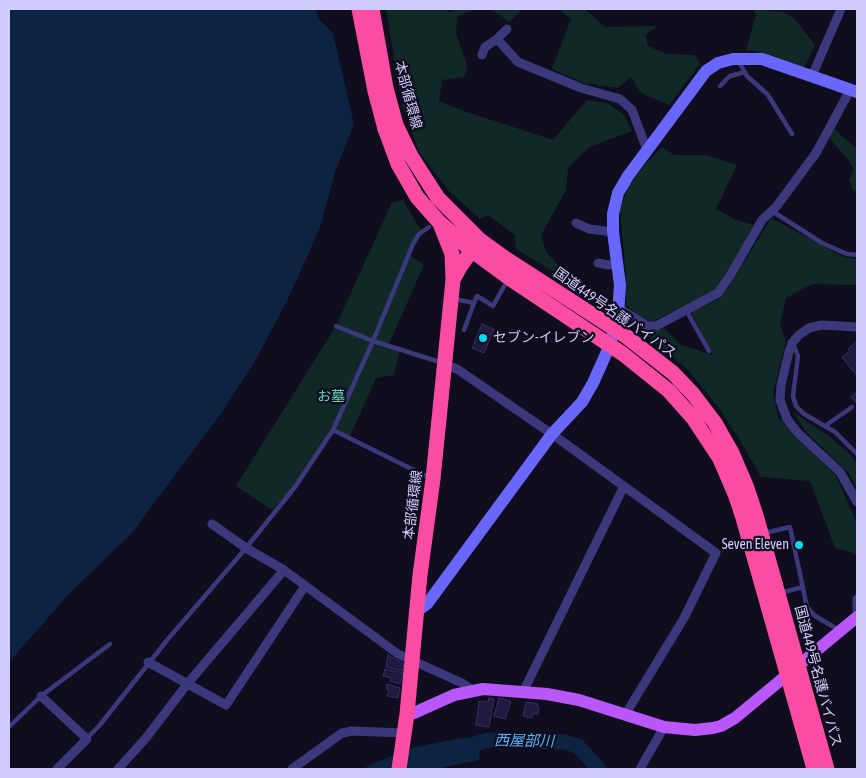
<!DOCTYPE html>
<meta charset="utf-8">
<style>
body{margin:0}
#map{position:relative;width:866px;height:778px;overflow:hidden;background:#100d1f;font-family:"Asap Condensed",sans-serif}
canvas{display:block}
.frame{position:absolute;inset:0;border:10px solid #d1ccfd;pointer-events:none}
</style>
<div id="map">
<canvas width="866" height="778"></canvas>
<div class="frame"></div>
</div>
<script>
const c = document.querySelector('canvas').getContext('2d');
c.lineJoin = 'round';
function fillPath(path, color) { c.fillStyle = color; c.fill(path, 'evenodd'); }
const poly = rows => new Path2D(rows.map(r => 'M' + r).join(''));
function trace(path, color, width, dash) { c.strokeStyle = color; c.lineWidth = width; c.lineCap = dash ? 'butt' : 'round'; c.setLineDash(dash || []); c.stroke(path); }
function drawText(font, color, halo, rows, align = 'center') {
  c.font = font + ' "Asap Condensed","Noto Sans JP",sans-serif'; c.lineWidth = 4.5; c.setLineDash([]); c.textBaseline = 'middle'; c.strokeStyle = halo; c.fillStyle = color; for (const [text, x, y, turn = 0] of rows) {
    c.save(); c.translate(x, y); c.rotate((+turn || 0) * Math.PI / 180); c.textAlign = isNaN(turn) ? turn : align; if (halo) c.strokeText(text, 0, 0); c.fillText(text, 0, 0); c.restore();
  }
}
const green = poly([
 [386,9,445,9,450,13,454,9,475,9,457,17,456,34,468,67,464,77,442,80,439,101,461,110,553,140,587,100,607,103,623,114,632,131,589,147,568,168,566,190,541,235,546,252,574,281,592,295,516,249,515,235,488,215,480,219,448,190,419,152,402,105],
 [490,9,522,9,510,22],
 [558,9,585,9,605,27,658,26,646,35,648,46,666,54,694,55,700,64,669,105,641,93,631,77,618,88,584,83,552,69,571,19],
 [752,9,783,12,793,17,815,45,804,68,754,51,746,50,756,14],
 [833,128,857,149,857,191,853,190,849,180,854,169,847,158,828,137],
 [662,147,674,155,706,155,737,165,716,209,736,220,754,225,725,277,714,292,651,322,644,320,626,305,626,278,620,209,629,185,648,161],
 [403,200,422,232,409,255,424,265,388,346,400,350,394,375,376,378,349,438,333,430,295,487,272,510,236,486,336,326,392,202],
 [771,218,844,257,857,259,857,285,812,284,786,298,780,324,786,342,773,392,778,417,799,440,835,474,857,523,857,556,851,552,835,548,810,481,761,477,740,440,719,408,688,370,629,320,648,332,664,328,681,345,713,355,691,312,718,299,729,287],
 [793,412,826,434,851,455,857,464,857,490,849,473,806,432]
]);
const water = poly([
 [9,9,316,9,318,18,333,33,354,124,335,172,320,228,287,301,255,361,222,412,132,533,69,594,9,662],
 [482,737,479,760,436,769,363,769,374,763,416,747,461,738]
]);
const river = poly([
 [463,747,489,740,565,742,578,746,599,769]
]);
const building = poly([
 [482,324,494,329,484,353,472,348,482,324],
 [857,341,857,376,842,357,850,351,848,349,857,341],
 [857,392,857,404,851,397,857,392],
 [388,655,404,664,403,671,386,667,388,655],
 [385,669,403,673,400,684,390,681,391,678,383,676,385,669],
 [387,684,400,688,398,698,387,696,389,689,386,689,387,684],
 [489,698,494,699,489,727,476,725,479,701,488,702,489,698],
 [499,698,511,701,505,719,494,716,499,698],
 [526,702,538,704,537,707,539,707,538,714,533,714,532,718,523,716,526,702]
]);
const lane = poly([
 [739,62,747,76,768,95,792,134],
 [720,86,730,76,745,72],
 [772,211,822,243,847,254,857,255],
 [454,299,474,303,477,296,493,306,507,281],
 [686,310,709,351],
 [336,326,373,341,443,363],
 [464,330,474,303],
 [793,344,798,356,793,396,796,406,804,414,835,432,857,454],
 [825,426,852,407],
 [333,430,430,478],
 [764,533,790,527,807,607,815,616,839,630],
 [780,593,803,587],
 [9,727,41,696,110,644],
 [87,738,99,726,168,639,246,548,295,487,333,430,373,341,413,244,419,234,429,227]
]);
const street = poly([
 [497,39,507,29],
 [482,55,485,47,497,39,518,62,581,88,620,99,632,110,647,150],
 [812,76,841,9],
 [576,223,589,229,613,232],
 [598,263,608,265,617,264],
 [619,308,647,326,656,326,718,293,730,276,762,220,776,207,816,153,850,90],
 [857,327,822,325,809,328,799,335,792,343,789,352,781,385,780,400,787,419,798,433,840,472,857,502],
 [444,364,457,369,552,434,716,553,684,618,625,715],
 [212,524,246,548,284,570,398,654,462,683,472,690],
 [857,599,857,611],
 [148,662,226,705,305,586],
 [523,692,624,486],
 [41,696,87,739,57,769],
 [118,769,146,738,188,683,284,570],
 [292,769,342,733,352,731,404,733],
 [640,769,664,727]
]);
const secondary = poly([
 [416,612,427,604,552,434,582,402,593,383,610,345,618,315,620,285,613,232,613,214,618,193,628,176,706,71,718,63,733,59,762,59,857,92]
]);
const primary = poly([
 [407,714,414,713,454,695,483,689,547,694,579,700,664,727,695,730,713,728,721,726,735,718,857,617]
]);
const highway = poly([
 [359,9,375,91,385,129,398,164,417,197,439,222,471,250,509,278,623,354,669,391,693,418,720,459,735,494,743,518,814,769],
 [372,9,386,88,396,125,411,156,438,198,480,240,505,258,627,337,673,373,693,394,715,423,732,453,747,488,756,515,827,769],
 [441,226,452,254,453,279],
 [399,769,407,714,420,575,433,479,453,280,460,267,477,243]
]);
const markers = [
 [483,338,5,"#08dbee"],
 [799,545,5,"#08dbee"]
];
const streetNames = [
 ["本部循環線",408,95,75],
 ["国道449号名護バイパス",615,313,35],
 ["本部循環線",413,505,-83],
 ["国道449号名護バイパス",818,676,75]
];
const poiNames = [
 ["セブン-イレブン",493,338],
 ["Seven Eleven",789,545,"right"]
];
const parkNames = [
 ["お墓",331,397]
];
const waterNames = [
 ["西屋部川",524,741,1]
];
fillPath(green, '#102927');
fillPath(water, '#0d2342');
trace(river, '#0d2342', 15);
fillPath(building, '#211a3f');
trace(building, '#382c6a', 1);
trace(lane, '#3b397c', 4.5);
trace(street, '#3b397c', 9);
trace(secondary, '#6867fa', 12);
trace(primary, '#ba57fa', 12);
trace(highway, '#f94ca2', 15);
for (const [x, y, r, color] of markers) { const dot = new Path2D(); dot.arc(x, y, r, 0, 2 * Math.PI); c.fillStyle = color; c.fill(dot); trace(dot, '#100d1f', 2); }
drawText('14px', '#d1ccfd', '#100d1f', streetNames);
drawText('14px', '#d1ccfd', '#100d1f', poiNames, 'left');
drawText('14px', '#5cdab8', '#100d1f', parkNames);
drawText('italic 15px', '#5eb4fa', '#100d1f', waterNames);
</script>
